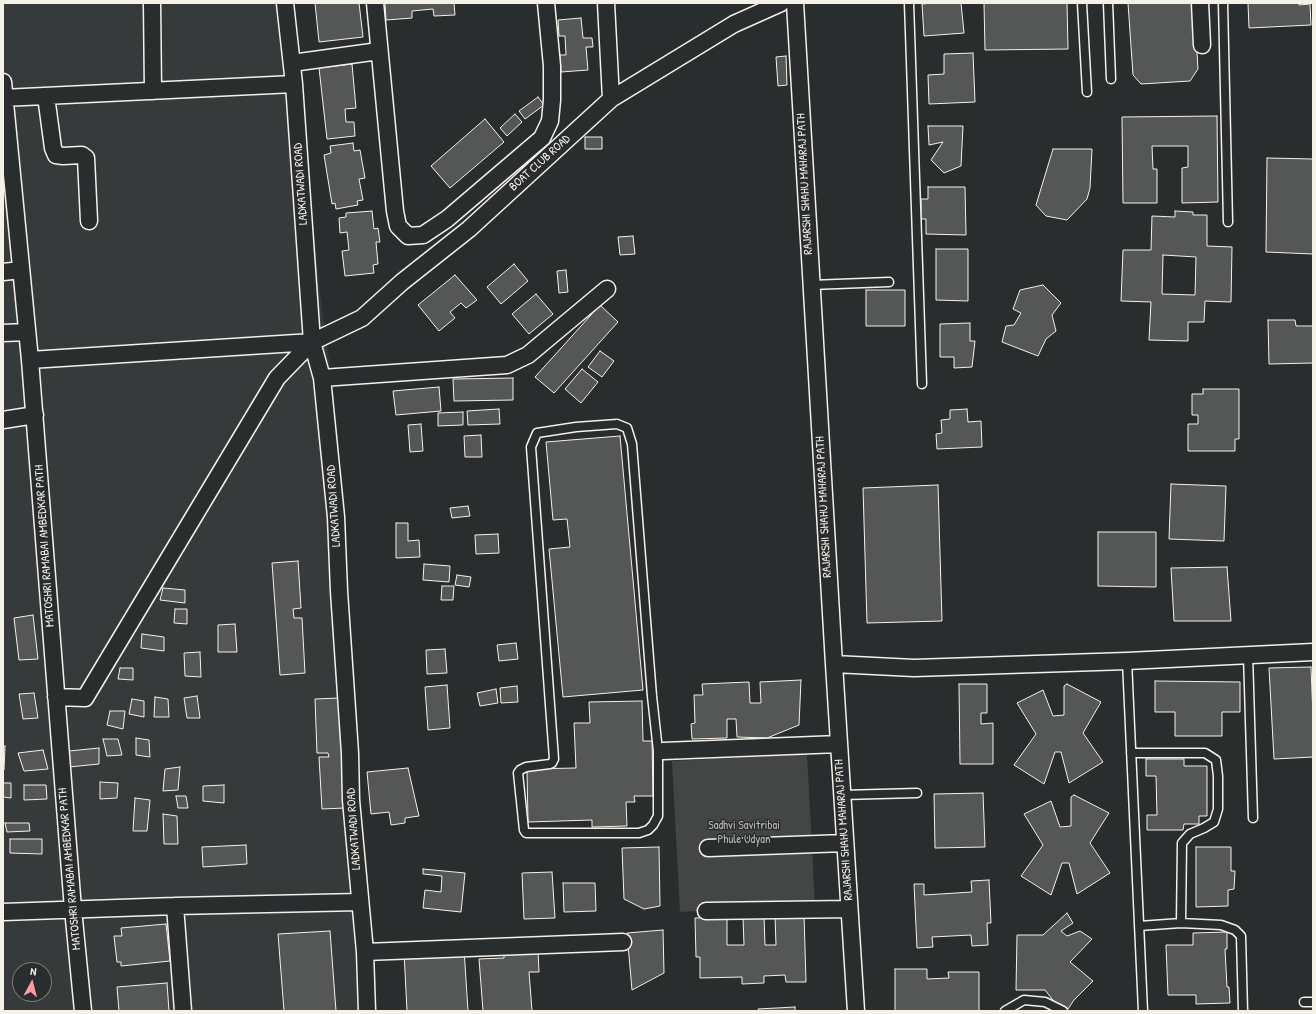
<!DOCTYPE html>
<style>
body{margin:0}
#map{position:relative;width:1316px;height:1014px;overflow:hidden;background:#2a2d2e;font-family:"Patrick Hand",sans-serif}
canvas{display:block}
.frame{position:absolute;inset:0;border:4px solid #f4f1e8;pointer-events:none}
.north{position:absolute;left:12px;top:962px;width:40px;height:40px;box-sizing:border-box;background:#2a2d2e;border:1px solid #7b7b78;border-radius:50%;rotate:7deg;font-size:11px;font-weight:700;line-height:16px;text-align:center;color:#f4f1e8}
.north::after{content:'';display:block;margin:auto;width:14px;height:18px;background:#ff9aa2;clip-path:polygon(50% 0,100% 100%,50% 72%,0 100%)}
</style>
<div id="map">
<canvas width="1316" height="1014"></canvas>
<div class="frame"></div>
<div class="north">N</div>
</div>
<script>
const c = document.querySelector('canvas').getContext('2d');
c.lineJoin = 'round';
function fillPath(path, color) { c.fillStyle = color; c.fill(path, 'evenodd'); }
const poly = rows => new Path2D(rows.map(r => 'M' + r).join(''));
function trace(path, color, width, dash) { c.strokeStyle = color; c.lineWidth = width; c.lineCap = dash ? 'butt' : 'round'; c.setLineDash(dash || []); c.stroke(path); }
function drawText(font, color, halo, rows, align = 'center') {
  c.font = font + ' "Patrick Hand",sans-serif'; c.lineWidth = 3; c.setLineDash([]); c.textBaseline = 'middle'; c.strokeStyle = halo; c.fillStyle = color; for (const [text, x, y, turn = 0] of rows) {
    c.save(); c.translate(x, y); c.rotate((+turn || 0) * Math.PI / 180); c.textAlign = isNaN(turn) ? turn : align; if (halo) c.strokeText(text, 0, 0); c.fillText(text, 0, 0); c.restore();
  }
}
const built = poly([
 [3,3,292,3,320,293,332,382,336,427,339,507,367,1011,3,1011],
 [20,970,44,970,44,994,20,994]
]);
const green = poly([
 [807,754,815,905,680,912,672,761]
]);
const building = poly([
 [315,3,359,3,363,37,319,42,315,3],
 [385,3,454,3,455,15,434,16,433,9,412,11,412,18,386,20,385,3],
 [933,3,961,3,964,33,924,36,922,4,933,3],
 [984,3,1067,3,1068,49,985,50,984,3],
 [1128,3,1194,3,1198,69,1190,81,1141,84,1133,75,1128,3],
 [1248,3,1299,3,1299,5,1310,4,1311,25,1249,28,1248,3],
 [581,18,583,38,592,38,593,47,586,47,588,70,561,72,560,55,566,55,565,36,559,36,558,20,581,18],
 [973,53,975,102,929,104,928,75,944,74,944,54,973,53],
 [786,56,787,85,778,86,776,57,786,56],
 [352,64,356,108,345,109,346,122,354,122,355,136,327,139,319,68,352,64],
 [538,97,544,105,525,119,519,111,538,97],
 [515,114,522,122,507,136,500,128,515,114],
 [1217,116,1218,202,1182,203,1182,168,1188,167,1188,146,1152,146,1153,169,1157,169,1157,203,1123,203,1122,117,1217,116],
 [485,119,504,142,450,188,431,166,485,119],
 [928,126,963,126,961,166,944,173,931,160,943,142,929,145,928,126],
 [585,137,602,137,602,149,585,149,585,137],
 [353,143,354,151,360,150,365,178,359,179,363,200,357,201,358,205,336,209,335,203,332,204,324,155,331,153,330,146,353,143],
 [1053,149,1092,149,1090,188,1087,199,1067,220,1046,216,1036,205,1053,149],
 [1267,158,1313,159,1313,254,1266,252,1267,158],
 [928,187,965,187,966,235,926,234,926,219,921,219,921,199,928,199,928,187],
 [372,211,374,229,378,228,380,242,376,242,378,264,373,265,374,273,345,276,342,251,349,250,347,232,340,233,339,218,346,217,346,213,372,211],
 [1175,211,1193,212,1193,215,1207,215,1207,246,1232,247,1231,302,1205,301,1204,322,1188,322,1188,341,1149,340,1151,302,1121,301,1123,250,1151,250,1152,216,1175,217,1175,211],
 [1163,255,1196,257,1195,295,1162,294,1163,255],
 [633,236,635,254,620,255,618,237,633,236],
 [936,249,968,249,968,301,936,300,936,249],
 [514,264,528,281,501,304,487,287,514,264],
 [566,270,568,292,559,293,557,271,566,270],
 [455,275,477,300,466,308,461,303,450,312,455,318,439,331,418,305,455,275],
 [1043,285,1061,303,1052,315,1056,331,1046,339,1038,356,1002,342,1006,326,1014,325,1021,313,1013,309,1020,290,1043,285],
 [866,290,905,290,905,326,866,326,866,290],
 [536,294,553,314,529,334,512,314,536,294],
 [600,305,618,322,554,393,535,377,600,305],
 [1268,320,1295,320,1296,326,1313,326,1313,363,1269,364,1268,320],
 [970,323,970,341,975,341,972,367,954,368,954,357,940,357,940,324,970,323],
 [600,351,614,361,602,377,588,367,600,351],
 [582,369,598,382,581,403,565,389,582,369],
 [513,378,513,400,454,401,453,379,513,378],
 [439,387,441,411,396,415,393,391,439,387],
 [1203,389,1239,389,1239,439,1235,439,1235,451,1188,451,1188,424,1198,424,1198,415,1192,415,1192,394,1203,394,1203,389],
 [499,409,500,424,468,425,467,411,499,409],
 [967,409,968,422,981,421,982,447,937,449,936,434,942,433,941,420,950,419,950,410,967,409],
 [463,412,463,425,438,426,438,413,463,412],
 [421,424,423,451,410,452,408,425,421,424],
 [481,435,482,457,465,457,464,436,481,435],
 [620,436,643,690,563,697,549,549,570,547,567,519,553,520,546,442,620,436],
 [1171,484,1226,486,1224,541,1169,539,1171,484],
 [938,485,942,621,867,623,863,488,938,485],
 [468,506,470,516,452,518,450,508,468,506],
 [396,523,408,523,408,541,419,540,420,557,396,558,396,523],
 [1098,532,1156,532,1156,587,1098,586,1098,532],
 [498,534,499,553,476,554,475,535,498,534],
 [298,561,301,608,293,609,294,618,302,618,305,673,280,675,272,563,298,561],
 [424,564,450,566,449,582,423,580,424,564],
 [1227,567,1231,621,1174,621,1171,568,1227,567],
 [457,575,471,577,469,587,455,585,457,575],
 [442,586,454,586,453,600,441,600,442,586],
 [163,588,185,590,185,603,160,600,163,588],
 [175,609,187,609,187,624,174,623,175,609],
 [33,615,38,659,19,660,14,618,33,615],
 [235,624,237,652,218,652,218,625,235,624],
 [142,634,164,637,164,651,141,648,142,634],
 [516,643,518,659,499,661,497,645,516,643],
 [445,649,447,673,427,674,426,650,445,649],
 [200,652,201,677,185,676,184,653,200,652],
 [1311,667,1313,716,1313,757,1274,759,1269,668,1311,667],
 [120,668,133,668,133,680,118,679,120,668],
 [801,680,799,725,767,738,737,737,736,719,727,719,727,738,692,739,691,724,695,723,694,695,703,695,702,684,749,682,750,703,761,703,760,682,801,680],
 [1155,681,1240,682,1240,712,1222,712,1222,736,1175,736,1175,712,1155,712,1155,681],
 [959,684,987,684,987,713,981,713,981,724,993,723,993,764,960,764,959,684],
 [1067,684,1101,702,1083,733,1103,762,1069,783,1061,752,1055,752,1044,784,1014,765,1036,734,1017,703,1043,690,1053,716,1064,715,1064,686,1067,684],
 [447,685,450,728,428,730,425,687,447,685],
 [517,686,518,702,501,703,500,688,517,686],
 [496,689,498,703,480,706,477,693,496,689],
 [34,693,38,718,23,719,19,694,34,693],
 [197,696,200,718,187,718,184,698,197,696],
 [155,697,168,699,169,717,154,717,155,697],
 [340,698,345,808,322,809,319,757,329,757,328,753,317,753,315,699,340,698],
 [132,699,144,701,144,717,129,714,132,699],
 [642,701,643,741,652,741,653,796,634,796,635,802,626,802,627,826,592,827,592,820,528,822,527,769,576,768,574,723,590,723,589,702,642,701],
 [110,711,125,711,123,729,107,725,110,711],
 [136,738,149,740,150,757,136,755,136,738],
 [103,739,118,739,122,755,107,756,103,739],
 [5,746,4,770,3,770,3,747,5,746],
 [99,748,99,764,69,767,69,751,99,748],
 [43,750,48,769,24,771,18,753,43,750],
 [1146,759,1184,759,1184,766,1207,766,1207,816,1199,816,1199,824,1184,824,1183,830,1147,830,1147,815,1157,815,1156,776,1146,776,1146,759],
 [180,767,178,790,163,791,165,769,180,767],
 [408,768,419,816,405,818,405,823,391,825,389,812,371,814,367,772,408,768],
 [100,782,118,783,117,798,100,799,100,782],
 [3,783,11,783,11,798,3,797,3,783],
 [24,785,46,785,47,799,24,800,24,785],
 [224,785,224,803,203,801,203,786,224,785],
 [983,793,985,847,935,848,934,794,983,793],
 [1074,795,1109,813,1090,843,1110,873,1077,894,1069,863,1062,863,1051,895,1021,876,1043,845,1024,814,1051,801,1060,827,1071,826,1071,797,1074,795],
 [176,796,186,796,188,808,178,808,176,796],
 [135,798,150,800,147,831,133,831,135,798],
 [163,814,177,816,178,844,164,844,163,814],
 [5,823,29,823,30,831,7,832,5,823],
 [10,839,42,839,42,854,10,853,10,839],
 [246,845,247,864,203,867,202,847,246,845],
 [659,847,660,906,644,909,624,899,622,848,659,847],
 [1196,847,1231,847,1231,871,1235,871,1234,889,1228,890,1228,906,1196,907,1196,847],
 [423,869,465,873,461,912,423,908,425,890,441,892,442,876,423,874,423,869],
 [552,872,555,918,524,919,522,873,552,872],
 [989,880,991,923,987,923,988,945,972,946,971,935,932,937,933,947,917,948,914,884,924,884,924,895,972,892,971,881,989,880],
 [563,883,595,883,596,911,564,912,563,883],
 [1067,913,1073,923,1061,931,1067,936,1080,931,1092,939,1070,962,1093,981,1074,1000,1068,1009,1056,1004,1045,990,1016,990,1017,935,1043,935,1067,913],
 [804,915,806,982,786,982,785,975,764,976,764,983,742,984,742,977,700,978,700,957,696,957,695,918,727,917,727,945,744,945,743,917,764,916,765,945,776,945,775,916,804,915],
 [166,924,170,961,121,966,121,962,117,962,114,936,122,936,121,928,166,924],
 [663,930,664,973,632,990,627,933,663,930],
 [330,931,336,1011,284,1011,278,934,330,931],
 [1227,932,1227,949,1225,949,1227,987,1229,987,1230,1003,1196,1004,1196,995,1168,995,1166,945,1193,945,1193,933,1227,932],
 [464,949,468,1011,407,1011,404,952,464,949],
 [538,950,539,972,529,972,532,1011,483,1011,479,959,504,958,504,952,538,950],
 [895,969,927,969,927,979,949,978,948,972,979,972,979,1011,895,1011,895,969],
 [167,983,169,1011,119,1011,117,987,167,983],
 [795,1007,795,1011,759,1011,758,1009,795,1007]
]);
const service = poly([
 [909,3,922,384],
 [1082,3,1087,92],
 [1108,3,1111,79],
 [1223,3,1228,222],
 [811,285,889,282],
 [617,424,627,428,632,444,652,696,658,751,658,816,653,825,648,830,639,833,526,833,524,830,518,773,520,770,526,767,550,764,552,763,554,759,531,447,537,433,576,427,617,424],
 [1248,655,1253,818],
 [1127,661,1143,1011],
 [1131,753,1205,753,1216,760,1218,776,1218,809,1214,822,1204,828,1190,834,1182,843,1181,923],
 [842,795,917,793],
 [1139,926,1181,923,1221,925,1235,930,1241,936,1243,1011],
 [1304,1002,1313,1002],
 [1005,1011,1024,1000,1045,1002,1063,1011]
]);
const minor = poly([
 [152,3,153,91],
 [285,3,294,84,312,342,322,378,336,517,339,591,350,753,351,800,365,952,367,1011],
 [375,3,395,211,398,226,408,236,423,235,447,219,542,138,550,121,552,100,552,66,546,3],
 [606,3,611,99],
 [795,3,834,664,856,1011],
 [1200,3,1202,45],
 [292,63,379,51],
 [3,82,30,360,73,909,83,1011],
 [46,96,53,148,56,155,63,156,82,155,86,158,89,221],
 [3,98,294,84],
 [3,272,21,270],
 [3,333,27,332],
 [30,360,312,342],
 [322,378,507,365,528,355,607,289],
 [3,420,35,415],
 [834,664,914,668,1127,661,1313,652],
 [56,697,85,698,277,378,312,342,362,318,402,282,469,229,611,99,734,24,781,3],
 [663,751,839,744],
 [708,848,845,843],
 [175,906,183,1011],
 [706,911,849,909],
 [3,912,175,906,360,902],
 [365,952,623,942]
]);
const streetNames = [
 ["BOAT CLUB ROAD",540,163,-42],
 ["LADKATWADI ROAD",301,184,-94],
 ["RAJARSHI SHAHU MAHARAJ PATH",805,184,-93],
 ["LADKATWADI ROAD",334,506,-94],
 ["RAJARSHI SHAHU MAHARAJ PATH",824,507,-93],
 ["MATOSHRI RAMABAI AMBEDKAR PATH",45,546,-94],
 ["LADKATWADI ROAD",354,829,-94],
 ["RAJARSHI SHAHU MAHARAJ PATH",844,830,-94],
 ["MATOSHRI RAMABAI AMBEDKAR PATH",70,869,-95]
];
const parkNames = [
 ["Sadhvi Savitribai",744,826],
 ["Phule Udyan",744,840]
];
fillPath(built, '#373a3a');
fillPath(green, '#444645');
fillPath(building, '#555756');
trace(building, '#f4f1e8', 1);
trace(service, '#f4f1e8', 11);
trace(minor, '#f4f1e8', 19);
trace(service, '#2a2d2e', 8);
trace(minor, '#2a2d2e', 16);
drawText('12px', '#f4f1e8', '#2a2d2e', streetNames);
drawText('12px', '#b6b5af', '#2a2d2e', parkNames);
</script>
